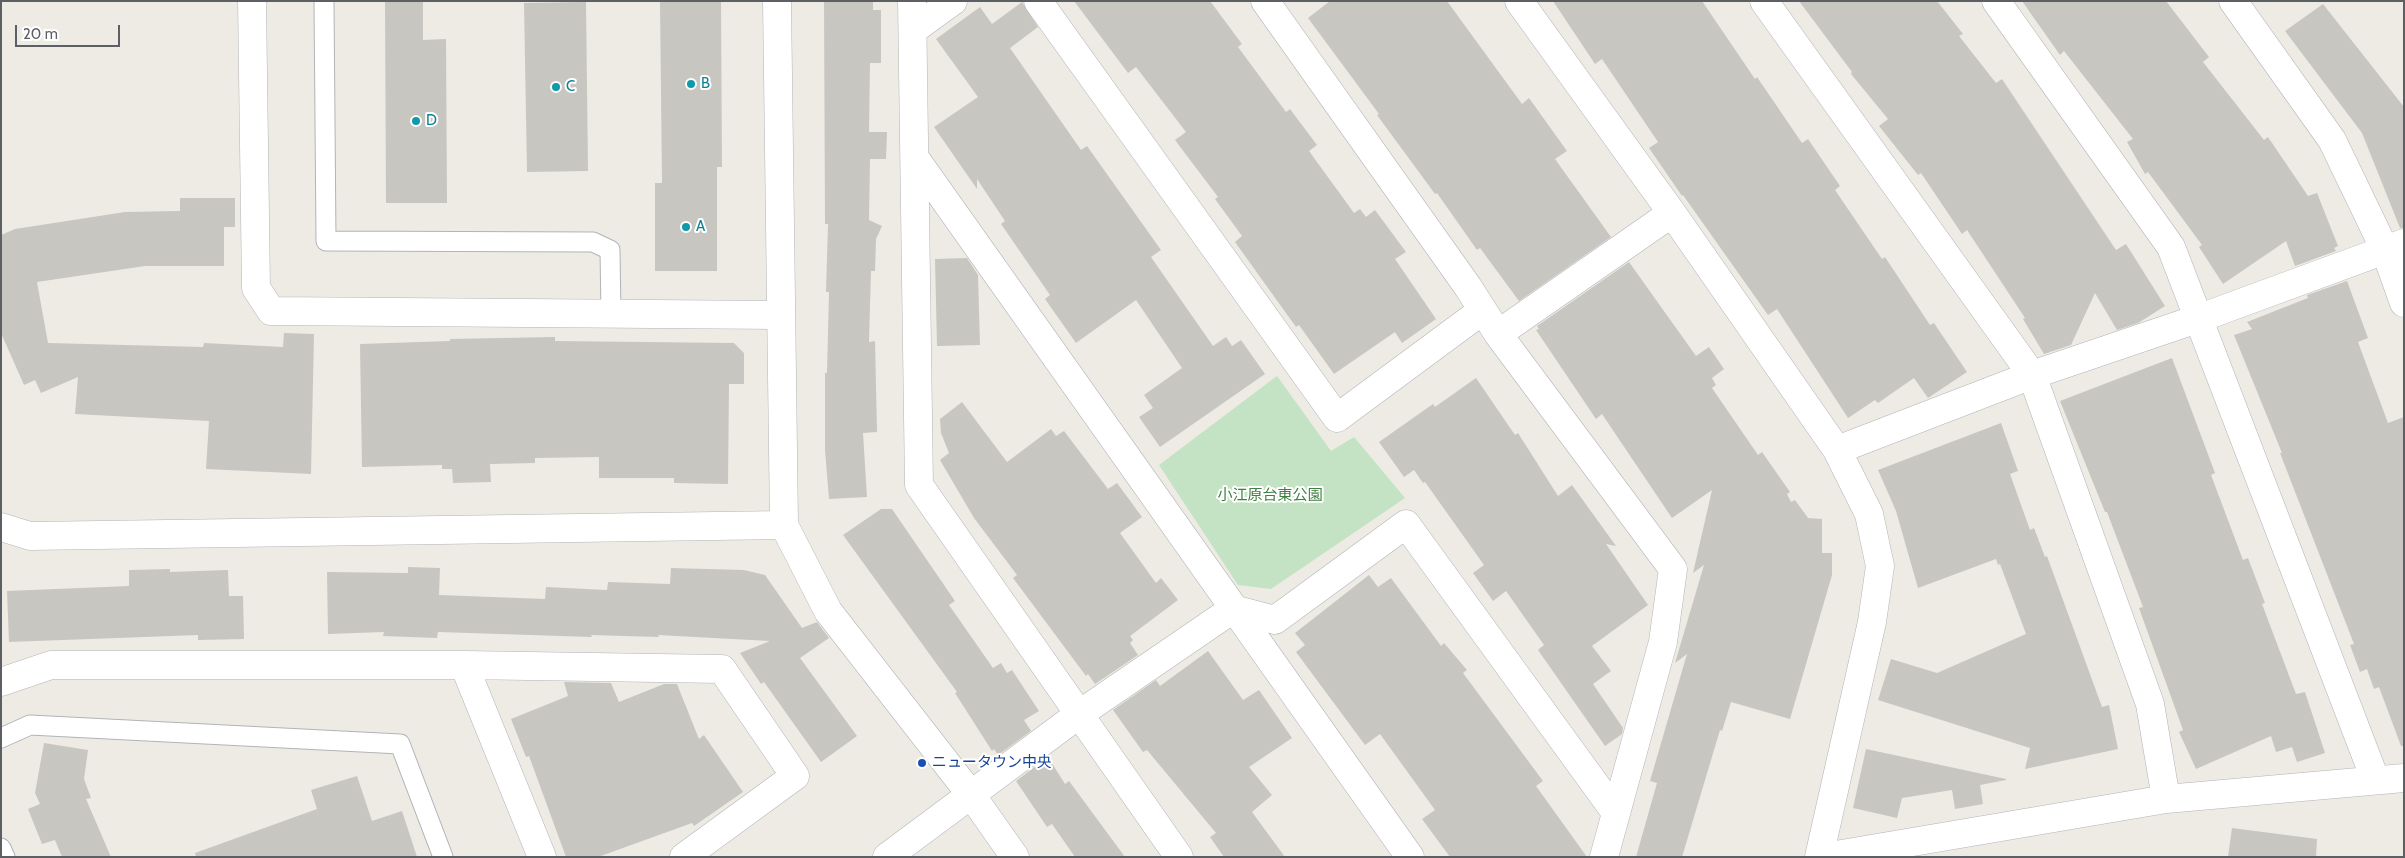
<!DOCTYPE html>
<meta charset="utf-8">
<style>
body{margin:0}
#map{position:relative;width:2405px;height:858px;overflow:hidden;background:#edebe4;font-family:Cabin,sans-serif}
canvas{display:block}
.frame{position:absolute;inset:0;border:2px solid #5c5f63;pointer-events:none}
.scale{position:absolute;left:15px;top:25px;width:105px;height:22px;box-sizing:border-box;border:2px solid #5c5f63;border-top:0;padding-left:6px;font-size:15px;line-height:18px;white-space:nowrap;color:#5c5f63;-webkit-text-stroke:4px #fff;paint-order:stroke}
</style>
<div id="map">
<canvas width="2405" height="858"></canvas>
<div class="frame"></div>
<div class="scale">20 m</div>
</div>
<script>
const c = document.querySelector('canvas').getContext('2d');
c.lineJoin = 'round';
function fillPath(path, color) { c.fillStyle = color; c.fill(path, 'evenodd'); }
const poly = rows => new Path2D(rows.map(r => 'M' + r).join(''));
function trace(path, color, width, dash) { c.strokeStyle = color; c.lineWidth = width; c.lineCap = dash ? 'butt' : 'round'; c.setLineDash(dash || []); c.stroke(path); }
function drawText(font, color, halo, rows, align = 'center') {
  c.font = font + ' Cabin,"Noto Sans JP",sans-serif'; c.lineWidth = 4; c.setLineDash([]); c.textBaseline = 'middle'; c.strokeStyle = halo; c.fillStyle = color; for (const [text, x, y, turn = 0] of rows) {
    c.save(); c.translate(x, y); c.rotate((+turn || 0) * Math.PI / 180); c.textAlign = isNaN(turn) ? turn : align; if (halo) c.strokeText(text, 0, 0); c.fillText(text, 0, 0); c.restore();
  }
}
const green = poly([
 [1277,376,1331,451,1354,437,1405,498,1271,589,1238,585,1159,465]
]);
const building = poly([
 [385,1,423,1,423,40,446,39,447,203,386,203],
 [660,1,721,1,722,167,717,167,717,271,655,271,655,183,662,183],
 [824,1,873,1,873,10,881,10,881,63,870,63,869,132,887,132,886,159,870,159,869,220,882,226,876,239,875,271,871,271,869,342,875,341,877,432,863,433,867,497,829,499,825,450,825,373,827,373,829,292,826,292,828,224,825,224],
 [1074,1,1210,1,1242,44,1238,47,1286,112,1290,109,1317,145,1309,151,1354,213,1360,209,1366,217,1375,210,1406,252,1395,259,1436,319,1402,343,1395,332,1334,374,1299,325,1296,327,1235,242,1242,236,1215,199,1218,197,1175,140,1186,132,1136,67,1128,73],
 [1330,1,1447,1,1522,104,1529,98,1567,151,1555,159,1611,237,1519,301,1480,248,1477,250,1437,193,1435,194,1377,115,1379,114,1308,18],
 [1553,1,1702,1,1755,79,1757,77,1802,143,1808,139,1840,186,1835,190,1882,259,1885,257,1930,325,1934,323,1967,372,1928,398,1914,378,1878,403,1875,400,1848,418,1777,309,1768,315,1683,195,1682,196,1649,148,1658,142,1602,59,1595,64],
 [1799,1,1937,1,1963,34,1959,36,1996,83,2002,79,2116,250,2126,244,2165,306,2138,323,2117,330,2095,293,2071,345,2044,354,2023,319,2025,318,1967,230,1962,234,1921,173,1918,175,1879,126,1888,119,1851,74,1852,72],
 [2022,1,2166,1,2209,57,2203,62,2264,140,2268,137,2308,196,2317,193,2338,246,2334,248,2336,251,2295,266,2286,241,2223,284,2199,247,2202,245,2148,172,2145,174,2127,142,2133,139,2064,51,2060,55],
 [586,2,588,171,527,172,524,3],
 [1022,2,1038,27,1010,48,1081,150,1087,146,1161,250,1151,257,1213,346,1226,337,1232,346,1241,340,1265,374,1160,447,1139,417,1153,408,1144,395,1182,368,1136,300,1076,343,1045,299,1050,295,1001,224,1005,221,977,179,977,189,934,127,978,97,936,39,980,7,992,24],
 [2323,4,2404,107,2404,228,2400,228,2362,133,2285,31],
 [180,198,235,198,235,227,224,227,224,266,145,266,37,282,48,343,203,347,204,343,283,347,284,333,314,334,311,474,206,469,209,421,75,414,78,377,41,393,35,380,24,385,1,333,1,235,15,229,125,212,180,211],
 [967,258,978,275,980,345,937,346,935,259],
 [1629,262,1696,356,1709,347,1724,369,1712,378,1716,385,1712,388,1758,455,1762,452,1790,492,1787,494,1791,502,1795,500,1808,518,1822,519,1822,553,1832,553,1832,575,1790,719,1731,702,1722,731,1720,730,1682,857,1636,857,1657,783,1650,781,1687,654,1675,663,1704,565,1693,573,1712,490,1672,518,1602,414,1596,419,1536,330,1539,329,1537,326],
 [2347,281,2368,338,2358,342,2388,423,2404,417,2404,746,2401,746,2379,687,2374,689,2367,669,2360,672,2350,645,2354,644,2280,453,2282,453,2234,335,2252,329,2247,322,2308,298,2307,295],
 [555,337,555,341,734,343,744,353,744,384,729,384,728,484,674,483,674,478,599,478,599,457,535,458,535,463,490,464,491,482,453,483,452,469,442,469,442,465,362,467,360,344,450,341,450,339],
 [2172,358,2215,473,2211,475,2243,560,2248,558,2265,603,2262,604,2296,694,2305,692,2325,753,2297,762,2292,747,2276,752,2271,736,2196,769,2179,732,2183,730,2139,608,2143,607,2107,512,2105,512,2060,401],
 [1476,378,1515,435,1518,433,1558,496,1572,485,1616,546,1606,544,1648,605,1592,646,1611,671,1593,684,1623,728,1622,734,1605,746,1538,650,1544,645,1506,591,1493,601,1473,573,1484,565,1425,482,1423,483,1414,470,1404,477,1379,442,1433,404,1435,407],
 [962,402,1007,462,1051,429,1056,436,1064,431,1108,489,1117,483,1142,517,1120,533,1156,583,1161,578,1178,600,1130,636,1133,640,1130,643,1138,655,1095,684,1088,674,1086,676,1013,578,1017,575,974,518,940,460,949,453,941,433,940,419],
 [2001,423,2018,471,2010,474,2030,530,2034,528,2045,557,2047,556,2102,707,2109,705,2118,749,2025,769,2030,748,1878,700,1891,659,1937,673,2026,634,2000,564,1998,565,1996,559,1918,588,1896,511,1878,470],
 [881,509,892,509,955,601,949,605,993,668,1001,663,1007,673,1012,670,1039,711,1024,720,1031,731,998,755,994,749,992,751,955,693,957,692,843,535],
 [408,567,440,568,439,595,545,599,546,587,607,590,608,582,670,584,671,568,744,570,765,575,802,628,817,622,829,638,800,658,857,736,821,762,764,682,761,684,740,653,770,641,658,635,659,637,591,635,592,637,438,632,437,638,383,636,384,632,328,634,327,572,408,573],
 [170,569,170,572,228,570,229,596,243,596,244,639,198,640,198,635,9,642,7,591,129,586,129,570],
 [1369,575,1378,587,1391,578,1441,646,1444,643,1467,670,1463,673,1543,781,1536,786,1587,857,1450,857,1422,819,1435,810,1380,734,1365,745,1296,652,1305,645,1295,633],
 [1208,651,1243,700,1259,690,1292,738,1249,767,1272,795,1252,812,1285,857,1224,857,1210,837,1216,833,1147,750,1143,752,1113,710,1156,680,1160,686],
 [564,682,611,683,619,702,664,684,677,684,699,739,704,735,743,792,694,826,692,823,598,857,566,857,529,756,526,757,511,719,568,696],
 [44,743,88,750,84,779,91,798,86,799,111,857,62,857,55,840,42,844,28,809,40,804,35,793],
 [1866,749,2006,779,2006,780,1980,785,1983,804,1955,809,1952,790,1902,798,1897,818,1853,808],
 [1048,757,1065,784,1069,781,1125,857,1075,857,1052,824,1047,827,1016,781],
 [357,776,372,821,402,811,417,857,196,857,195,853,317,809,311,790],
 [2232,828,2317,839,2316,857,2228,857]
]);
const service = poly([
 [324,1,326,241,593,242,610,250,611,314],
 [1,738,30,725,400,744,443,857],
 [1,848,5,857]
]);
const minor = poly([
 [252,1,256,288,271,311,780,315],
 [912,1,919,485,1179,857],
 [1038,1,1337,418,1483,310],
 [1265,1,1468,287,1498,334,1673,569,1663,642,1604,857],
 [1519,1,1672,213,1837,450,1869,514,1880,566,1872,622,1819,857],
 [1764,1,2032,375,2150,704,2166,799],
 [1996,1,2171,247,2375,779],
 [2233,1,2332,140,2385,250,2404,303],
 [913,30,953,1],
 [915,158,1410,857],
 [1498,334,1672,213],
 [1837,450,2032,375,2200,318,2404,243],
 [464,665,722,669,795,776,684,857],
 [1,682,51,665,464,665,542,857],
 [887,857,1078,715,1233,609,1275,620,1406,524,1616,813],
 [1824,857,2166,799,2404,778]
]);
const tertiary = poly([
 [777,1,784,525,828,611,972,796,1015,857],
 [1,527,30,536,784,525]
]);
const markers = [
 [691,84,5,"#0f9aa8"],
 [556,87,5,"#0f9aa8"],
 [416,121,5,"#0f9aa8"],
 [686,227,5,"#0f9aa8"],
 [922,763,5,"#1a4fb4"]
];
const cultureNames = [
 ["B",701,84],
 ["C",566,87],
 ["D",426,121],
 ["A",696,227]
];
const parkNames = [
 ["小江原台東公園",1270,496]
];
const transitNames = [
 ["ニュータウン中央",932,763]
];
fillPath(green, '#c4e2c4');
fillPath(building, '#c8c6c1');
trace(service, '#b1b4b8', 21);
trace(minor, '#b1b4b8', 29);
trace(tertiary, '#b1b4b8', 29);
trace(service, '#fff', 19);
trace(minor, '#fff', 28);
trace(tertiary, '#fff', 28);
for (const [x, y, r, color] of markers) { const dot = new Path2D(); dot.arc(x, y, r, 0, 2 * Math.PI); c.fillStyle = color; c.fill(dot); trace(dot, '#fff', 2); }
drawText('15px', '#0d838f', '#fff', cultureNames, 'left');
drawText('15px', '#3f8041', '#fff', parkNames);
drawText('15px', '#164399', '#fff', transitNames, 'left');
</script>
